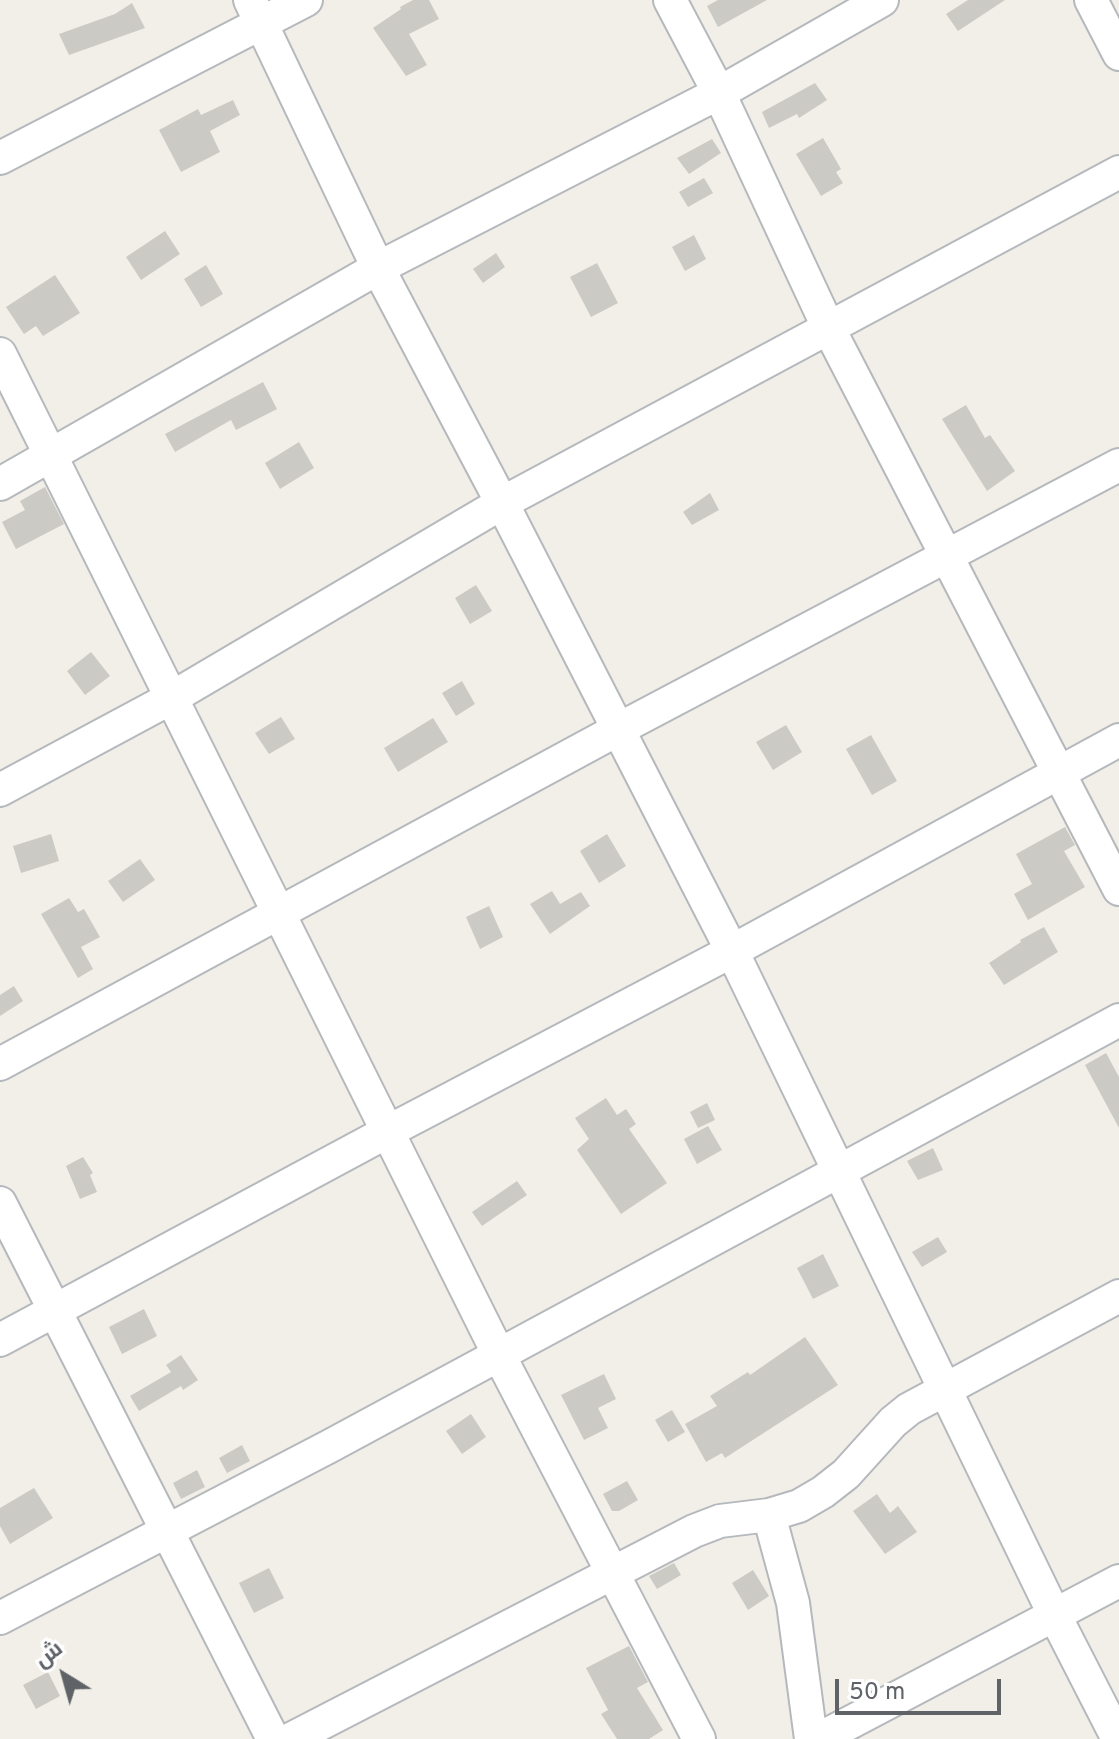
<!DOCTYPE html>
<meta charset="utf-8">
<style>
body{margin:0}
#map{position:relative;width:1119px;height:1739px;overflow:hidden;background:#f1efe8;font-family:Overpass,Cairo,sans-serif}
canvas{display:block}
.north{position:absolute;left:24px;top:1635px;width:80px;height:80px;-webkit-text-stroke:6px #fff;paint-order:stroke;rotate:323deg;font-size:22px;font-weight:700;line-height:32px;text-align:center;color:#5f6368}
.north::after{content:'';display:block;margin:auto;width:28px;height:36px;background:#5f6368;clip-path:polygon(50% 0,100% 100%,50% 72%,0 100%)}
.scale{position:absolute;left:835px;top:1679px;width:166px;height:36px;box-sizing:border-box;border:4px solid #5f6368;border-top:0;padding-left:10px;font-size:24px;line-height:28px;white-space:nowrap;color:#5f6368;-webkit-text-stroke:6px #fff;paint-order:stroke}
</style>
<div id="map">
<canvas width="1119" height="1739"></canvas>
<div class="north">ش</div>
<div class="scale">50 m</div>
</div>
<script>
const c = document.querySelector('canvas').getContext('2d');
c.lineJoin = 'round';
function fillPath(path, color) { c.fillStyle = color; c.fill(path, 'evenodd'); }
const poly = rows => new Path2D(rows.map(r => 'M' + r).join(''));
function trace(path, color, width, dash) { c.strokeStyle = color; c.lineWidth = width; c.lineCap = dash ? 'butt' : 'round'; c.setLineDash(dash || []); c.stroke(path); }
const building = poly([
 [413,0,429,0,439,19,409,34,427,65,406,76,373,28,401,9,400,7],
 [718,0,767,0,718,27,707,6],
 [968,0,1005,0,958,31,946,14],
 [132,3,145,28,69,55,59,34,115,14],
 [815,83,827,100,799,118,797,114,769,128,762,112],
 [233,100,240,115,210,131,220,152,181,172,159,130,198,109,201,115],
 [823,138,841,169,836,172,843,183,821,196,796,154],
 [712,139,721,153,689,174,677,158],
 [704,178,713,193,688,207,679,192],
 [165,231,180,254,141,280,126,257],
 [694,235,706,259,685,271,672,247],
 [496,253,505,267,483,283,473,269],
 [597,263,618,303,591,317,570,277],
 [206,265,223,294,201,307,184,279],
 [55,275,80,313,43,336,36,326,24,334,6,307],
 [263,382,277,409,236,430,231,420,175,452,165,434],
 [966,405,985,438,990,435,1015,471,987,491,942,419],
 [299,442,314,468,280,489,265,463],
 [45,487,64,524,16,549,2,522,25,510,20,501],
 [710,493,719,510,692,525,683,512],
 [476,585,492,611,470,624,455,598],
 [91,652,110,676,85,695,67,671],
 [462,681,475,704,456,716,442,693],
 [281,717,295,739,269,754,255,733],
 [433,718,448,742,398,772,384,748],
 [786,725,802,752,773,770,756,742],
 [871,735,897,781,872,795,846,749],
 [1065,827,1075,845,1064,851,1085,887,1028,920,1014,894,1032,884,1016,854],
 [51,834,59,861,21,873,13,846],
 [607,834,626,866,599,883,580,851],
 [140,859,155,880,123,902,108,881],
 [552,891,560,904,581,892,590,906,550,934,530,904],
 [69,898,78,912,84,909,100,937,81,947,93,969,78,978,41,914],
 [489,906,503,937,480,949,466,917],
 [1044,927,1058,952,1004,985,989,963,1021,942,1020,940],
 [14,986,23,1001,0,1016,0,995],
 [1106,1053,1119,1077,1119,1128,1085,1065],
 [606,1098,617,1115,626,1109,636,1124,629,1129,667,1183,621,1214,577,1150,589,1139,575,1118],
 [707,1103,715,1120,698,1128,690,1112],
 [708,1126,722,1150,697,1164,684,1139],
 [933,1148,943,1170,918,1180,907,1161],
 [83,1157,93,1173,90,1175,97,1192,80,1199,66,1166],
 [517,1181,527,1195,482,1226,472,1212],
 [938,1237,947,1252,922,1267,912,1252],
 [823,1254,839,1286,813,1299,797,1268],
 [144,1309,157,1336,122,1354,109,1327],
 [805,1337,838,1385,725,1458,722,1453,706,1462,685,1424,717,1406,710,1396,748,1372,750,1375],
 [181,1355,198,1380,183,1390,181,1386,139,1411,130,1396,171,1372,166,1365],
 [604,1374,616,1399,598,1408,608,1428,584,1440,561,1395],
 [672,1410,685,1432,668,1442,655,1420],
 [471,1414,486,1437,462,1454,446,1431],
 [242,1445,250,1461,227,1473,219,1458],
 [197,1470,205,1487,181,1499,173,1483],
 [627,1481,638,1500,619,1511,612,1511,603,1494],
 [34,1488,53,1518,10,1544,0,1526,0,1508],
 [877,1494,890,1513,898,1506,917,1532,885,1554,853,1511],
 [674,1563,681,1575,657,1589,649,1576],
 [269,1568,284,1598,254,1613,239,1583],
 [753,1570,769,1596,748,1610,732,1583],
 [629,1646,648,1682,637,1688,663,1730,649,1739,617,1739,601,1714,608,1710,586,1668],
 [48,1672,60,1696,36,1709,23,1685]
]);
const minor = poly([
 [250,0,378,268,502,503,732,951,1054,1614,1118,1739],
 [670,0,719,93,828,327,1119,889],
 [1091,0,1119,54],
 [0,158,306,0],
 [0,354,499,1355,699,1739],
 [0,484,378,268,719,93,882,0],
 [0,790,173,697,502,503,1119,172],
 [0,1064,617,730,1119,465],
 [0,1203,273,1739],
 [0,1340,387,1132,732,951,1119,740],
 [769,1515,793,1603,811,1739],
 [0,1618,330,1446,1119,1020],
 [291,1739,694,1531,720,1521,769,1515,799,1506,823,1492,846,1474,893,1422,909,1409,1119,1296],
 [819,1739,1119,1581]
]);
fillPath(building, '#cccac5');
trace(minor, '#b5b8bc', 36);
trace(minor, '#fff', 32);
</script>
